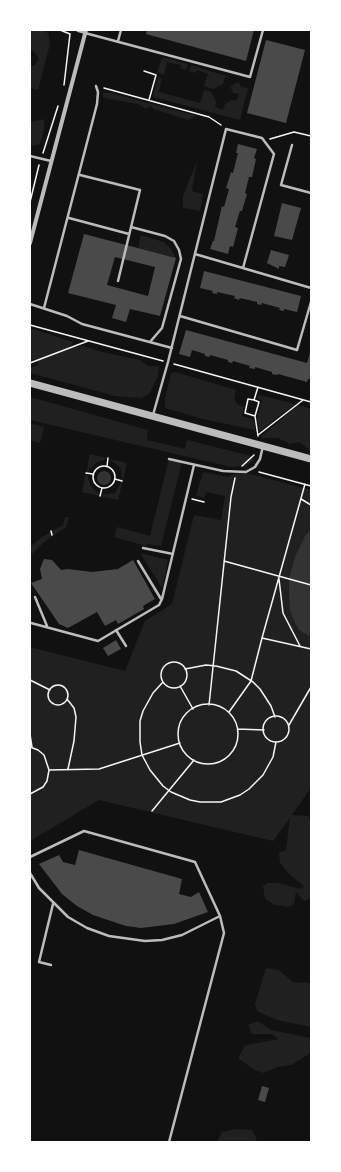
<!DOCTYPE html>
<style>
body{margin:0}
#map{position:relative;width:341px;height:1172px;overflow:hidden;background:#111;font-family:Inter,sans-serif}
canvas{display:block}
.frame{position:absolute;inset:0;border:31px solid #fff;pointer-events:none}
</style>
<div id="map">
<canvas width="341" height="1172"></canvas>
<div class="frame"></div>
</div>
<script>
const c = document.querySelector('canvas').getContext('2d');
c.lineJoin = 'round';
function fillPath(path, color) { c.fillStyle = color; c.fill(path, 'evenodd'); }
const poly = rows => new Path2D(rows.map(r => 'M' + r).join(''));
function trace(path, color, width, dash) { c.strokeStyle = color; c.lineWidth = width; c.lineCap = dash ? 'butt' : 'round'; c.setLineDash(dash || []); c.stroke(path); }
const green = poly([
 [30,30,45,30,49,35,50,44,38,90,30,88,30,66,34,66,39,59,36,54,30,49],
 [162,57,188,64,186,70,180,68,181,65,167,62,164,75,157,73],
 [191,65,229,77,229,78,225,77,223,84,214,89,204,86,208,74,197,70,195,73,189,71],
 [158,77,162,78,159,92,200,103,204,90,211,92,216,102,215,107,223,110,225,104,232,100,237,101,239,94,233,93,230,86,239,82,241,87,248,88,240,120,153,97],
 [103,93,111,93,197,116,188,120,154,109,151,106,146,109,138,104,109,99,103,97],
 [44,119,44,130,40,144,32,146,30,144,30,122],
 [197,161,192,191,203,194,200,211,183,208,183,196],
 [141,235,164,242,171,249,176,258,138,248],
 [33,329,73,342,69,349,83,346,102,352,140,360,148,366,159,366,158,376,149,394,141,398,115,396,30,373,30,368,39,364,36,360,30,359,30,331],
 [175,372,236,390,234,398,237,404,244,407,242,416,252,419,255,423,255,430,203,419,165,408,165,398,171,373],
 [259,395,295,404,259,432,257,419,262,400,257,399],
 [30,397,148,430,147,440,185,449,187,440,251,456,254,459,246,466,231,467,30,420],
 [298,405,311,409,311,451,299,442,290,444,278,438,259,438],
 [30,423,44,427,40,443,30,440],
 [90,454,127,463,118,500,82,492],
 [108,458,121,468,122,481,115,493,100,495,91,486,86,473,96,463],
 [169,459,182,462,161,546,147,544,146,546,114,537,117,527,150,536],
 [203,472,228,477,236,473,251,474,311,490,311,788,292,815,308,816,311,820,311,898,304,901,296,892,294,904,288,907,275,905,265,899,263,886,268,883,279,883,300,889,304,886,291,876,280,863,279,853,286,850,290,818,273,841,99,800,30,841,30,647,125,671,145,621,172,604,194,515,221,520,225,496,206,492,204,498,196,495],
 [65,517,69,517,66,527,43,543,30,556,30,547,42,537,63,525],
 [140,553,168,560,162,588],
 [266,968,279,970,293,982,311,983,311,1027,277,1020,257,1011,255,1004],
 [258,1021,271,1030,311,1038,311,1053,291,1065,277,1067,263,1073,253,1069,238,1058,245,1045,279,1039,271,1034,252,1034,248,1025],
 [236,1129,252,1130,257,1140,254,1142,217,1142,222,1132]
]);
const water = poly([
 '97 478a7 7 0 1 1 14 0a7 7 0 1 1-14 0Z',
 [311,530,311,637,299,630,295,623,290,610,289,592,289,579,295,557,305,536]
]);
const building = poly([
 [147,30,254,30,246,61,146,34],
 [266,40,305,50,286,123,247,113],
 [238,144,257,149,254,158,256,159,252,177,249,177,245,193,247,194,242,211,240,211,235,227,238,228,233,247,230,246,228,254,210,249,213,241,214,241,222,206,224,207,229,189,226,188,231,172,233,173,238,153,236,153],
 [282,203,301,208,292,240,274,236],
 [84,234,176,258,160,316,130,309,126,322,112,318,116,305,68,293],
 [115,257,155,267,148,296,107,285],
 [271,250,289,255,285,267,279,266,279,269,267,263],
 [204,271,301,296,297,312,284,309,284,311,279,310,280,308,262,303,261,305,257,304,257,302,240,298,239,300,234,298,235,296,217,292,217,294,212,293,213,291,200,288],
 [186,330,307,363,311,350,311,379,308,379,307,382,278,374,277,375,272,374,272,372,255,367,255,369,249,368,250,366,233,361,232,363,228,362,228,360,210,355,210,357,205,356,205,354,192,350,190,357,179,354],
 [44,559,52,560,61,570,68,569,92,572,118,569,133,560,155,599,143,606,144,609,118,624,116,620,105,626,97,612,68,628,59,624,31,583,42,579,40,569],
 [116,640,121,649,108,656,103,648],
 [79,850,182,879,179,894,191,897,199,892,208,912,174,924,141,928,126,926,93,915,77,906,62,894,39,864,59,855,63,862,75,865],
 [262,1086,269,1088,265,1102,258,1100]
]);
const path = poly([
 [60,30,70,34,64,85],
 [144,71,156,75,149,100],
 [104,88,209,117,221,125],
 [270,139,294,132,311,136],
 [43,153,58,106],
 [30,202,39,165],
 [30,325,163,361],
 [30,363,88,341],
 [174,364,311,402],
 [254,400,248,399,245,413,255,416],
 [258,435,303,400],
 [258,436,255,416,259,402,254,400,258,387],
 [107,466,108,458],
 [242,466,254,455],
 '93 477a11 11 0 1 1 22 0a11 11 0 1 1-22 0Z',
 [259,472,311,486],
 [86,473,93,474],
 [115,479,122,481],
 [305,484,262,638,311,649],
 [100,496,102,488],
 [192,499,204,502],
 [301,499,311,505],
 [51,531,52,535],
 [224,561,311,585],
 [279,579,283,613,300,646],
 '161 675a13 13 0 1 1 26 0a13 13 0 1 1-26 0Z',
 [185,669,206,665,216,666,236,671,253,682,260,689,271,706,275,717],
 [30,680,50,690],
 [163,682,153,693,143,711,140,721,140,742,142,755,150,770,163,786,171,792,190,800,200,802,221,802,240,795,249,789,263,775,273,757,276,742],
 '48 695a10 10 0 1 1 20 0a10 10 0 1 1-20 0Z',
 [180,686,193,709],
 [67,699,74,708,76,717,74,741,68,769],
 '178 734a30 30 0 1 1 60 0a30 30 0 1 1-60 0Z',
 [209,705,231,497,235,478],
 [229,712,251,681,262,638],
 '263 729a13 13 0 1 1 26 0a13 13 0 1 1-26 0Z',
 [289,725,311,687],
 [238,729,264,730],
 [30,734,32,747],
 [30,747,38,750,44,755,49,770,47,781,43,787,30,794],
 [49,770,99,769,180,743],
 [152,811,194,760]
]);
const service = poly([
 [85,33,250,77,263,30],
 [118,41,121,30],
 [292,145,281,185,311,193],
 [30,156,51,161],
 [80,175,140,190,118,281],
 [69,218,129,234],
 [131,227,165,236,174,241,179,250,181,259,162,328,150,342],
 [195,254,311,288],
 [30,304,67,316,82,324,172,348],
 [44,308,97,104,98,92,96,86],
 [180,316,297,350,311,302],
 [153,415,168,362,226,129,262,138,274,154,243,268],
 [169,459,223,471,246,472,255,467,260,459,263,446],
 [143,548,173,554],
 [138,561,161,599],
 [35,597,47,626],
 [31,623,98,641,159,605,162,599,194,465],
 [116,630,126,646],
 [30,857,84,831,195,862,220,916,224,933,169,1142],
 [30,873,39,888,68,917,87,928,109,936,145,941,162,940,182,935,220,916],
 [51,965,39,962,53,904]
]);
const minor = poly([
 [78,30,85,32],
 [30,243,86,30]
]);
const tertiary = poly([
 [30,383,311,459]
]);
fillPath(green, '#202020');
fillPath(water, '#333');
fillPath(building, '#4a4a4a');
trace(path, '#f5f5f5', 1.5);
trace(service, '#bcbcbc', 2.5);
trace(minor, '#bcbcbc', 4);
trace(tertiary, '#bcbcbc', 7);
</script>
